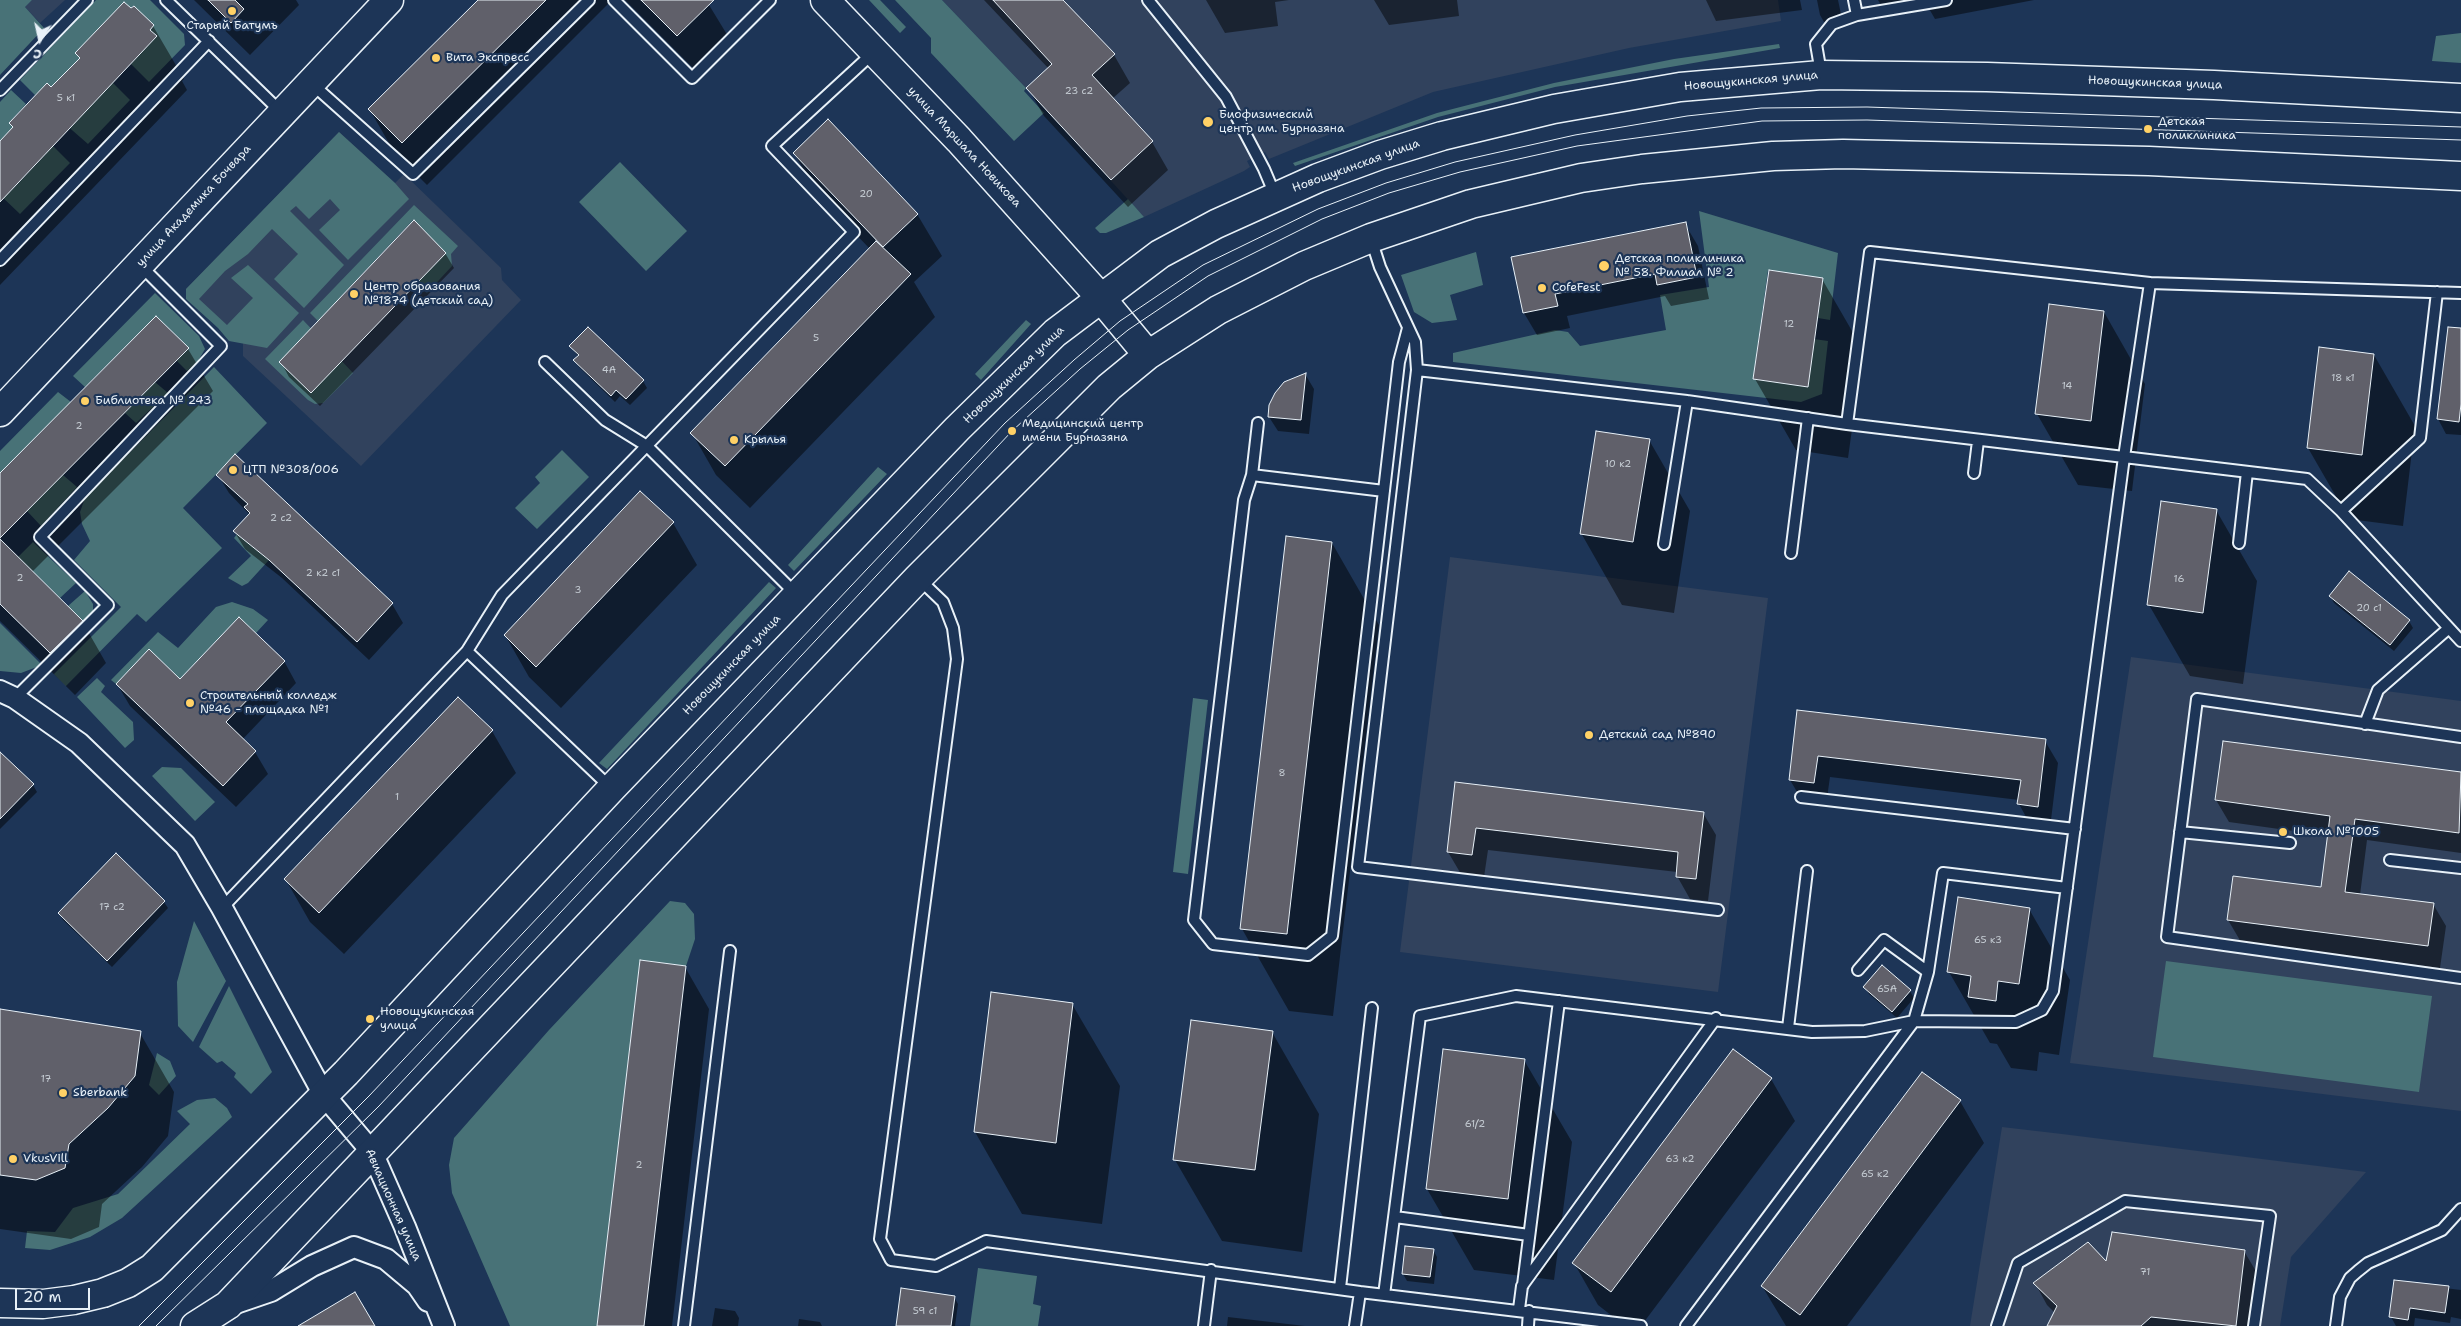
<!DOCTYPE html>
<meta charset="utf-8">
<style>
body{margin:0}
#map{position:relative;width:2461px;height:1326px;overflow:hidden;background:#1d3557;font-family:"Shantell Sans",sans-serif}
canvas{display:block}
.north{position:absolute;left:15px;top:15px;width:50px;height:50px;-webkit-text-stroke:4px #1d3557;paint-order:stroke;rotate:190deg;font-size:14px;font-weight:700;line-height:20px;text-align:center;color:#e8f1f8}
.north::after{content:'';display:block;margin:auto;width:18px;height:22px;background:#e8f1f8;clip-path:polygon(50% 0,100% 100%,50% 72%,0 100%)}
.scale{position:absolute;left:15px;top:1288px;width:75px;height:22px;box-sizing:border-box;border:2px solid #e8f1f8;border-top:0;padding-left:6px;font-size:15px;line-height:18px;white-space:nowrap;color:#e8f1f8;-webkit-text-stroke:4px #1d3557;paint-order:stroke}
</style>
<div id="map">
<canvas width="2461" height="1326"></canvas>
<div class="north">С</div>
<div class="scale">20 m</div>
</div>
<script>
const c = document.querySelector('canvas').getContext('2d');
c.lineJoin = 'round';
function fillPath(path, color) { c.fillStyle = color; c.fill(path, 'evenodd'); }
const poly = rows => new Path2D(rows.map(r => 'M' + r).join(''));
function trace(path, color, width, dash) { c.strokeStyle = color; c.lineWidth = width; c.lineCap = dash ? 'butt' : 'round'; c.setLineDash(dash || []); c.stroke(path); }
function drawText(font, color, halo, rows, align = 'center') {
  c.font = font + ' "Shantell Sans",sans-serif'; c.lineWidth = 4.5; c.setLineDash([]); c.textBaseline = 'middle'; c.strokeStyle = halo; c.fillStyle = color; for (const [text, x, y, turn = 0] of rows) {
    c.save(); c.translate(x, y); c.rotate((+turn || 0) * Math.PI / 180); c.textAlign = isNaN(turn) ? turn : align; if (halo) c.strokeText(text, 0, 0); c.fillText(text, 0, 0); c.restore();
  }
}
const built = poly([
 [32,0,65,0,40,23,25,7],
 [942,0,1778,0,1781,21,1629,48,1433,92,1269,159,1265,152,1247,161,1250,167,1244,171,1144,217,1026,88],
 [339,132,395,183,404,174,501,268,502,280,521,300,361,466,243,356,243,340,186,289],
 [1450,557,1768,598,1718,992,1400,952],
 [2131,657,2461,701,2461,1111,2070,1063],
 [2002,1127,2062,1134,2366,1172,2291,1257,2280,1326,1970,1326]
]);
const green = poly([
 [0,0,32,0,25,7,44,28,0,75],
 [96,0,150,0,184,34,185,45,149,82,131,64,157,36,150,30,154,25,133,6,75,53,80,58,51,87,47,83,35,95,20,80],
 [869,0,880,0,906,27,900,33],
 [895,0,942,0,1026,88,1024,91,1044,113,1014,141,931,53,931,38],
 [2461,33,2461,63,2432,61,2436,36],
 [1779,44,1780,48,1555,87,1438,117,1295,166,1293,163,1437,113,1554,83,1674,59],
 [113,83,130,100,88,144,65,124,76,121],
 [11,90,26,104,9,123,13,127,0,141,0,102],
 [339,132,395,183,409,199,348,260,319,230,340,210,330,199,309,219,296,206,290,211,344,265,304,308,274,279,298,254,272,229,248,254,225,271,199,299,227,325,253,298,231,278,248,265,299,313,267,348,229,341,218,328,186,299,186,289],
 [49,142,70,163,20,214,0,195,0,191,10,192,46,154,42,150],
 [620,162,687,231,646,271,579,202],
 [1128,199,1144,217,1106,233,1100,233,1095,228],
 [414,205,458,246,451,254,452,266,427,293,417,283,446,253,413,220,318,321,310,313],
 [1699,211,1838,253,1830,320,1818,318,1823,278,1768,270,1753,379,1808,387,1814,339,1828,341,1822,394,1801,402,1453,362,1453,353,1555,330,1568,332,1580,346,1666,330,1660,295,1709,287],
 [1476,252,1483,285,1450,295,1457,320,1432,323,1414,312,1401,275],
 [155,293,199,336,205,349,198,361,187,371,177,361,189,348,156,316,85,387,73,376],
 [303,320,353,373,323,403,315,404,308,400,265,359],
 [1026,320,1031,324,981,380,975,374],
 [214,367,267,423,183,508,222,548,146,622,137,614,66,686,54,674,121,607,74,560,90,541,82,524,80,512,85,498],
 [155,382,168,393,136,423,125,413],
 [58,392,71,402,0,473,0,451],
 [562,450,589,477,537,529,515,508,540,483,535,477],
 [878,467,887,474,794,571,788,565],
 [63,475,77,487,41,526,27,511],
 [237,534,269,560,248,583,242,586,228,578,251,556,234,538],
 [33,542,76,583,60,598,18,557],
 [769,582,776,588,607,769,599,763],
 [85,591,93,604,93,613,83,621,68,606],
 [232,602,253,609,268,620,256,633,239,617,180,679,149,649,116,684,111,680,158,632,178,648,216,607],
 [0,623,42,665,21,673,0,671],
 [97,678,105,686,101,692,133,722,134,740,125,748,77,697],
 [1193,698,1208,700,1188,874,1173,872],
 [162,767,181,768,215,802,195,821,152,776],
 [670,901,685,903,694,914,695,939,686,966,640,960,597,1326,510,1326,452,1193,449,1165,454,1138,549,1030],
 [194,921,226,981,193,1042,178,1026,177,982],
 [2166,961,2432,996,2419,1092,2153,1057],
 [229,986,272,1072,251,1094,234,1077,236,1073,222,1061,217,1063,199,1047],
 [157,1053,170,1061,176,1076,159,1095,149,1085],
 [215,1098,227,1108,232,1117,122,1218,90,1237,50,1250,25,1248,27,1231,55,1232,73,1208,118,1194,190,1124,177,1111,197,1100],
 [978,1268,1037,1276,1033,1304,1041,1306,1038,1326,970,1326]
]);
const shadow = poly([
 [194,0,296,0,299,5,250,55],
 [480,0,612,0,427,185,394,152,370,110],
 [625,0,706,0,734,46,702,77],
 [984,0,1062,0,1114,55,1130,83,1112,99,1152,142,1168,170,1128,207,1044,116,1028,88,1049,69],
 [1206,0,1289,0,1275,2,1278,26,1225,33],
 [1374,0,1457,0,1459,16,1389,25],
 [1706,0,1800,0,1802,10,1716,21],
 [1817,0,1838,0,1842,19,1824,22,1820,15],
 [1878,0,1905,0,1881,5],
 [1924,0,2034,0,1935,19],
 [134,7,153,26,184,79,182,81,187,90,0,285,0,142,13,129,10,123,51,89,80,59,77,53],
 [794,153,917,214,942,256,914,282,935,317,750,508,716,475,692,433,870,249,818,195],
 [1685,224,1698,246,1709,299,1671,306,1665,296,1567,316,1570,328,1537,335,1524,313,1513,258],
 [445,253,454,268,320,406,289,377,281,362],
 [1822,279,1863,350,1848,458,1796,450,1755,379],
 [2104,312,2145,384,2132,491,2078,485,2037,414],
 [156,317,188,349,213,391,32,572,82,621,106,663,75,695,0,621,0,475],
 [588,328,643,381,647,388,630,405,620,396,615,402,579,367,575,361,579,357,570,346],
 [2374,355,2415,426,2403,526,2349,519,2308,448],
 [2461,366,2461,435,2446,434,2438,419],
 [1305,374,1314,389,1309,434,1278,431,1269,417],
 [1649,440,1690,511,1674,613,1622,605,1581,533],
 [235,455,392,604,403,623,369,660,282,578,245,549,234,531,250,515,229,493,218,475],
 [2216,510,2257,581,2243,684,2190,676,2149,605],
 [673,523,697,565,561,708,529,677,505,635],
 [1332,543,1379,625,1333,1016,1289,1011,1242,929],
 [2330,596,2409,621,2413,628,2394,651,2334,603],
 [284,661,296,683,242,740,255,752,268,774,236,807,130,706,117,684,180,681],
 [458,699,492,731,516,773,344,954,310,922,286,880],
 [1798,711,2045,741,2058,763,2050,828,2031,826,2019,804,2019,800,1830,777,1826,805,1803,802,1790,780],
 [2224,742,2461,773,2461,853,2367,840,2360,895,2433,904,2446,926,2440,968,2241,942,2228,920,2322,888,2329,836,2229,822,2216,800],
 [0,765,33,785,37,792,0,829],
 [1456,783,1703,813,1716,835,1708,901,1690,899,1677,876,1677,872,1488,850,1484,877,1461,874,1448,852],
 [164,902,168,908,112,967,63,920,59,913],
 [2029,909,2070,980,2059,1055,2039,1052,2037,1071,2011,1068,1997,1044,1990,1043,1949,972],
 [685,967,709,1009,672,1326,599,1326],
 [1882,967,1910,991,1914,998,1897,1018,1869,994,1865,987],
 [1072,1004,1120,1086,1102,1224,1022,1214,975,1132],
 [0,1010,140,1033,174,1092,168,1136,142,1167,102,1204,99,1227,71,1239,0,1229],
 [1272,1032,1319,1114,1302,1252,1222,1241,1175,1160],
 [1524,1060,1572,1142,1554,1280,1474,1270,1427,1189],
 [1771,1079,1795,1121,1641,1326,1625,1326,1598,1305,1574,1263],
 [1960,1101,1984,1143,1847,1326,1786,1326,1762,1286],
 [1433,1250,1437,1257,1434,1284,1407,1281,1403,1274],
 [2244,1251,2257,1273,2251,1326,2049,1326,2055,1313,2047,1305,2035,1283,2106,1264],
 [2395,1282,2461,1290,2461,1319,2451,1317,2450,1323,2415,1318,2414,1326,2396,1326,2391,1317],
 [954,1297,958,1304,955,1326,897,1326],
 [715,1308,735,1311,739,1318,738,1326,712,1326],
 [1228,1317,1305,1326,1227,1326],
 [799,1319,820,1322,822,1326,798,1326]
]);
const building = poly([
 [208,0,235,0,244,9,231,23,208,0],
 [478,0,546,0,402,143,368,109,478,0],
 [641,0,714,0,677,36,641,0],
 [993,0,1063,0,1115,54,1092,75,1153,141,1111,180,1026,88,1052,64,993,0],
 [124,2,131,8,134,6,154,25,150,30,157,36,0,202,0,141,13,127,9,123,47,83,51,87,80,58,75,53,124,2],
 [828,119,918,214,883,247,793,153,828,119],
 [414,220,446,253,311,393,279,362,414,220],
 [1686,222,1697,277,1657,285,1655,274,1555,294,1558,306,1523,313,1511,257,1686,222],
 [876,241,911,274,725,466,690,433,876,241],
 [1769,270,1823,278,1808,387,1753,379,1769,270],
 [2049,304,2104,311,2091,421,2035,414,2049,304],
 [156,316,189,348,0,538,0,473,156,316],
 [588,327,644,380,626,399,616,390,611,396,573,360,579,355,569,346,588,327],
 [2448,327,2461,328,2461,404,2459,422,2437,419,2448,327],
 [2319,347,2374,354,2362,455,2307,448,2319,347],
 [1306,373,1301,420,1268,417,1269,405,1275,393,1284,382,1306,373],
 [1596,431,1650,439,1633,542,1580,534,1596,431],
 [235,454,393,603,357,642,269,560,233,531,250,513,244,507,248,504,216,475,235,454],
 [640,491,674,522,536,667,504,635,640,491],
 [2161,501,2217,509,2203,613,2147,605,2161,501],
 [1286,536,1332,542,1287,934,1240,929,1286,536],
 [0,539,83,621,50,653,0,604,0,539],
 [2349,571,2410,620,2390,645,2329,596,2349,571],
 [239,617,285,661,226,722,256,751,223,786,116,684,149,649,180,679,239,617],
 [458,697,493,730,319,913,284,879,458,697],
 [1797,710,2046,739,2038,807,2017,804,2021,780,1818,756,1814,783,1789,780,1797,710],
 [2223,741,2461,772,2459,833,2355,819,2345,892,2434,903,2428,946,2227,920,2233,876,2321,887,2330,816,2215,800,2223,741],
 [0,752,34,784,0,819,0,752],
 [1455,782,1704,812,1696,879,1676,877,1678,852,1476,828,1472,855,1447,852,1455,782],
 [116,853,165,901,107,961,58,913,116,853],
 [1958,897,2030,908,2019,984,1998,981,1996,1001,1968,997,1971,976,1947,972,1958,897],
 [640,960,686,966,644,1326,597,1326,640,960],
 [1882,965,1911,990,1892,1012,1863,987,1882,965],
 [991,992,1073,1003,1056,1143,974,1132,991,992],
 [0,1009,141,1031,135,1076,108,1108,69,1144,65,1168,36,1180,0,1175,0,1009],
 [1191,1020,1273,1031,1255,1170,1173,1160,1191,1020],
 [1443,1049,1525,1059,1508,1199,1426,1189,1443,1049],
 [1733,1049,1772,1078,1611,1292,1572,1263,1733,1049],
 [1922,1072,1961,1100,1800,1315,1761,1286,1922,1072],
 [2112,1232,2245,1250,2236,1326,2151,1317,2141,1326,2047,1326,2057,1306,2033,1283,2088,1242,2106,1261,2112,1232],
 [1405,1246,1434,1249,1430,1277,1402,1274,1405,1246],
 [2394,1280,2449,1286,2445,1313,2410,1308,2408,1320,2389,1317,2394,1280],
 [901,1288,955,1296,951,1326,896,1326,901,1288],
 [355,1292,375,1326,298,1326,355,1292]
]);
const lane = poly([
 [166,0,281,112],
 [614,0,692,78,770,0],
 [1148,0,1226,97,1264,169,1275,195],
 [1854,0,1857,15,1946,0],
 [1821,73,1816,44,1832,24,1857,15],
 [311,83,413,174,589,0],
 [0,90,87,0],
 [1371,239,1380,267,1415,342,1417,370,1358,867,1718,910],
 [0,260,209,41],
 [2150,283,2124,457,2307,479,2341,511,2461,641],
 [545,362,605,420,647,446,797,595],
 [1258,423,1252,475,1244,500,1194,920,1213,944,1308,955,1332,936,1399,362,1408,328],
 [1847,424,1870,252,2150,283,2461,293],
 [1974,473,1978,441],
 [1252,475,1384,491],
 [2341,511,2420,438,2437,292],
 [2239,543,2247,472],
 [1664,544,1687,401],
 [1791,553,1808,418],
 [919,579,943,602,953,628,957,659,880,1239,891,1260,936,1266,986,1241,1360,1292,1641,1326],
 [467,651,502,595,854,232,772,146,873,53],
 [15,698,108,605,40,537,221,346,140,265],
 [2365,724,2378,690,2449,628],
 [2461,737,2197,699,2167,937,2461,978],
 [1801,797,2075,829],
 [2180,832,2290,843],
 [2390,860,2461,868],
 [222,908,467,651,611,788],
 [1858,970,1884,940,1928,972],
 [1788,1028,1807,871],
 [1395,1217,1529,1235],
 [1523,1285,1559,1001],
 [1340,1288,1372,1008],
 [1384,1295,1420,1016,1516,996,1812,1032,1865,1031,1914,1021,2016,1022,2042,1010,2053,991,2124,457,1847,424,1687,401,1417,370],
 [1519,1309,1522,1286,1716,1018],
 [684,1326,730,951],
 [1204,1326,1211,1270],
 [1355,1326,1360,1292],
 [1528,1326,1529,1311],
 [1686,1326,1914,1021,1928,972,1943,873,2067,888],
 [1997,1326,2018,1263,2125,1201,2270,1216,2254,1326],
 [2336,1326,2340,1297,2350,1278,2358,1271,2368,1263,2442,1230,2461,1209]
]);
const street = poly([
 [0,691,15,698,79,743,185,845,222,908,324,1095,372,1152,405,1227,444,1326],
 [230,1305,271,1291,312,1266,354,1247,386,1259,417,1285,428,1301]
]);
const secondary = poly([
 [825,0,959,140,1100,297,1148,355],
 [0,412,389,0],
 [0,1303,43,1304,74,1300,103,1293,128,1283,152,1268,346,1073,612,788,957,429,1055,333,1160,254,1216,224,1318,178,1380,155,1442,136,1554,109,1680,87,1821,75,1987,77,2214,85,2461,98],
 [195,1326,228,1305,918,578,1109,387,1148,355,1218,310,1304,266,1371,238,1471,204,1581,178,1642,169,1773,156,1843,154,2149,161,2461,176]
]);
const tram = poly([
 [139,1326,369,1096,1005,423,1074,360,1120,321,1203,265,1318,209,1386,183,1455,162,1575,135,1687,116,1761,108,1867,107,2461,127],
 [156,1326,379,1106,1012,431,1080,369,1128,330,1208,276,1322,219,1389,193,1460,172,1577,146,1762,121,1867,120,2461,140]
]);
const markers = [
 [232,11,5,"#ffd166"],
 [436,58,5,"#ffd166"],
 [1208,122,6,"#ffd166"],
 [2148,129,5,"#ffd166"],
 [1604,266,6,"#ffd166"],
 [1542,288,5,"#ffd166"],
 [354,294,5,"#ffd166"],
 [85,401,5,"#ffd166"],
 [1012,431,5,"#ffd166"],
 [734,440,5,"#ffd166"],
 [233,470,5,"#ffd166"],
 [190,703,5,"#ffd166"],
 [1589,735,5,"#ffd166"],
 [2283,832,5,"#ffd166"],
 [370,1019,5,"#ffd166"],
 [63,1093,5,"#ffd166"],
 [13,1159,5,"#ffd166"]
];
const numberNames = [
 ["23 с2",1079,91],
 ["5 к1",66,98],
 ["20",866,194],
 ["12",1789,324],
 ["5",816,338],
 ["4А",609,370],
 ["18 к1",2343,378],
 ["14",2067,386],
 ["2",79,426],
 ["10 к2",1618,464],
 ["2 с2",281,518],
 ["2 к2 с1",323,573],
 ["2",20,578],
 ["16",2179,579],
 ["3",578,590],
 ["20 с1",2369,608],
 ["8",1282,773],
 ["1",397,797],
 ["17 с2",112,907],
 ["65 к3",1988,940],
 ["65А",1887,989],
 ["17",46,1079],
 ["61/2",1475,1124],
 ["63 к2",1680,1159],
 ["2",639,1165],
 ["65 к2",1875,1174],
 ["71",2145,1272],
 ["59 с1",925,1311]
];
const poiNames = [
 ["Старый Батумъ",232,26,"center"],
 ["Вита Экспресс",446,58],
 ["Биофизический",1219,115],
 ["центр им. Бурназяна",1219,129],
 ["Детская",2158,122],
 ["поликлиника",2158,136],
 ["Детская поликлиника",1615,259],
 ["№ 58. Филиал № 2",1615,273],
 ["Центр образования",364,287],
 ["№1874 (детский сад)",364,301],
 ["CofeFest",1552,288],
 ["Библиотека № 243",95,401],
 ["Медицинский центр",1022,424],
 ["имени Бурназяна",1022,438],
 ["Крылья",744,440],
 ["ЦТП №308/006",243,470],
 ["Строительный колледж",200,696],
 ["№46 - площадка №1",200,710],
 ["Детский сад №890",1599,735],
 ["Школа №1005",2293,832],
 ["Новощукинская",380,1012],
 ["улица",380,1026],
 ["Sberbank",73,1093],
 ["VkusVill",23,1159]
];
const streetNames = [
 ["Новощукинская улица",1751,81,-5],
 ["Новощукинская улица",2155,83,2],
 ["улица Маршала Новикова",964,147,47],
 ["Новощукинская улица",1356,166,-20],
 ["улица Академика Бочвара",194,206,-47],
 ["Новощукинская улица",1014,375,-44],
 ["Новощукинская улица",732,665,-46],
 ["Авиационная улица",393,1205,66]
];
fillPath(built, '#31425d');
fillPath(green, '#487277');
fillPath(shadow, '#0007');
fillPath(building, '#60606a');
trace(building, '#e8f1f8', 1);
trace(lane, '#e8f1f8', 14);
trace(street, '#e8f1f8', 24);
trace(secondary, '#e8f1f8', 31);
trace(lane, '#1d3557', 10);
trace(street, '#1d3557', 20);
trace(secondary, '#1d3557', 28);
trace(tram, '#e8f1f8', 1);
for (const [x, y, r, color] of markers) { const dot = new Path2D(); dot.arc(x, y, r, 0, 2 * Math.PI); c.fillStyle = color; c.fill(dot); trace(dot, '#1d3557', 2); }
drawText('10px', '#c6cdd4', null, numberNames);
drawText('12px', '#e8f1f8', '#1d3557', poiNames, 'left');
drawText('12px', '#e8f1f8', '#1d3557', streetNames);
</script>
